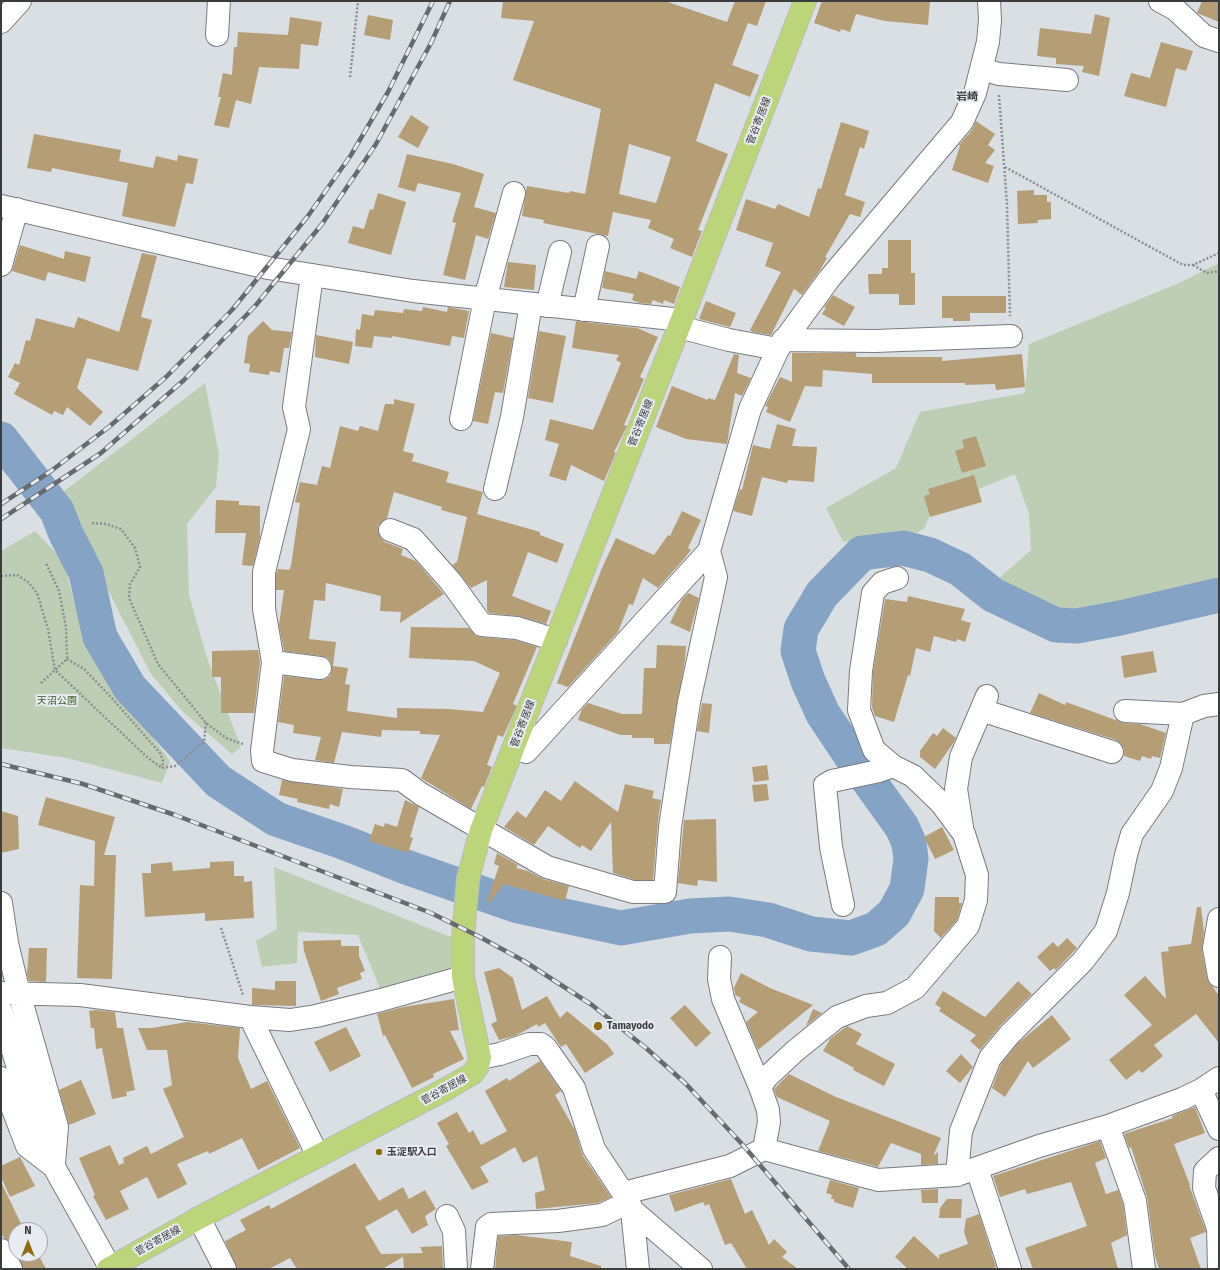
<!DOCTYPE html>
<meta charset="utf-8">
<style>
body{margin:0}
#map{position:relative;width:1220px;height:1270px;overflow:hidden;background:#dadfe4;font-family:"Fira Sans",sans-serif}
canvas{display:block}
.frame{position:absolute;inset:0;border:2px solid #3a3c3e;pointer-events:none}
.north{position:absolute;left:8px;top:1222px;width:40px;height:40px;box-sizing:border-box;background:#e8ecf2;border:1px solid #a2a6aa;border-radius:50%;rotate:0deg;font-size:11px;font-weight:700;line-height:16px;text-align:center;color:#3a3c3e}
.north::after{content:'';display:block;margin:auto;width:14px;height:18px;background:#906b11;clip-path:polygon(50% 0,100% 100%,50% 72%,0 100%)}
</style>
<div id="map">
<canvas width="1220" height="1270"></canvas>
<div class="frame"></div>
<div class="north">N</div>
</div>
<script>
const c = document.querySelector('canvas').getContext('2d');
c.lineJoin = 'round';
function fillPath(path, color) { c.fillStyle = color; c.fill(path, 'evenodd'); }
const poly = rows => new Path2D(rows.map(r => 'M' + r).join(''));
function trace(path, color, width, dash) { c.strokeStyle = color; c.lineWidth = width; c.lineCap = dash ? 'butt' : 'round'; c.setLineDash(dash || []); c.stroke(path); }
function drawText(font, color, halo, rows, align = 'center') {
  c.font = font + ' "Fira Sans","Noto Sans JP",sans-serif'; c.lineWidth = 4; c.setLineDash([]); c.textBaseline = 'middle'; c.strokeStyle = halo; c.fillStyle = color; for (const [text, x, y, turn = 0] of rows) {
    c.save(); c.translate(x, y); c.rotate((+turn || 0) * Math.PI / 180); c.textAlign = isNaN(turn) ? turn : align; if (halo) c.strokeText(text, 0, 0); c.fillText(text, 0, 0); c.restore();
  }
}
const green = poly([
 [1219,263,1219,581,1078,621,1054,618,1032,610,991,585,1031,550,1029,514,1015,474,974,491,936,497,925,528,915,534,843,542,826,508,896,468,920,412,1025,393,1029,344,1177,284],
 [205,383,219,454,216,487,187,524,189,595,208,661,241,747,232,754,183,712,151,674,59,495],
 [35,531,63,560,86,645,170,761,162,783,67,758,1,748,1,551],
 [274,867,451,937,453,971,381,991,358,935,298,932,297,963,262,967,256,941,277,929]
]);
const river = poly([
 [1,439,57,511,66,534,86,573,100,637,130,688,218,781,276,819,343,842,406,867,518,906,621,928,690,916,729,914,768,920,811,934,851,938,876,929,894,913,907,889,911,859,909,843,902,827,851,756,823,714,808,681,798,651,801,629,822,594,862,553,903,548,930,555,960,569,993,595,1056,625,1077,626,1120,618,1219,595]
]);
const building = poly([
 [503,1,665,1,727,22,735,1,766,1,757,26,748,23,732,65,759,75,750,97,715,83,696,141,728,154,698,230,702,231,692,257,670,248,674,239,648,228,651,220,613,212,608,236,543,223,544,220,522,216,527,186,569,193,570,191,585,194,601,109,513,80,534,21,501,18],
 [629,144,671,157,656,203,619,194],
 [822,1,930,1,928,25,885,21,856,14,850,32,841,29,840,32,814,23],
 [1202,1,1219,1,1219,22,1197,13],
 [1095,14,1110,18,1099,76,1082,72,1084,66,1056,64,1056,58,1037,56,1040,28,1091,34],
 [368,15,393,20,390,40,364,35],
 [290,17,322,22,318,46,301,44,299,69,259,67,251,104,236,100,229,128,214,125,221,97,218,97,223,73,232,75,234,47,237,47,238,32,288,35],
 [1161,42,1193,51,1186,71,1176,68,1166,107,1124,96,1131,73,1150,78],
 [411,115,429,127,418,148,398,137],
 [976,121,995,134,988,145,995,150,985,163,994,166,988,183,952,170,960,146,959,145,972,130],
 [841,122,869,131,864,149,860,147,845,195,865,202,860,217,850,214,825,257,827,258,820,270,802,295,794,289,771,335,753,332,750,330,781,272,765,266,773,243,736,230,746,199,775,209,778,204,809,217,818,188,821,189],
 [34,134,121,150,119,161,153,168,156,156,177,161,178,155,198,159,193,184,186,183,175,227,122,216,128,183,52,168,51,172,27,168],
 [407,154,453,164,484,174,474,207,496,213,488,239,476,235,465,280,443,275,456,223,452,222,461,193,418,183,415,192,398,187],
 [1034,190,1034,195,1047,195,1047,202,1051,202,1051,219,1038,220,1038,223,1018,224,1017,191],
 [378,193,406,202,391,255,348,243,353,226,364,229,370,209,373,210],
 [888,240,911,240,911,273,915,273,915,305,899,305,899,294,869,294,868,274,882,274,882,268,888,268],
 [20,245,64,259,65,251,91,257,85,282,48,272,45,281,12,271],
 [142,253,157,256,141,317,152,320,138,371,87,358,77,388,103,412,90,426,67,407,63,415,54,411,52,415,14,394,20,383,8,377,15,363,19,365,26,340,30,341,36,318,74,328,78,317,119,332],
 [508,262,536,265,534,290,504,287],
 [605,271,636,279,639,271,680,287,674,304,664,300,663,304,653,300,651,304,640,303,632,300,634,294,602,288],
 [833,295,855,307,844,326,822,314,826,308,824,307],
 [942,296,1006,296,1006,313,970,313,970,321,953,321,953,318,942,318],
 [706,301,736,313,730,327,699,319],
 [423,307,447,312,448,307,469,311,464,338,452,336,450,346,392,336,392,338,374,336,372,348,355,346,356,329,360,330,362,314,374,316,375,310,403,313,404,309,422,311],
 [263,321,272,330,292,332,289,348,284,348,280,373,270,371,269,375,249,372,250,364,244,363,248,336],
 [576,321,637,328,658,337,640,377,644,379,624,425,627,426,614,452,616,453,604,481,571,465,566,481,549,476,559,444,545,440,550,419,593,430,621,363,616,360,619,355,572,348],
 [539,331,566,336,553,403,528,398],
 [491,333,513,338,503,393,495,392,488,424,473,421],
 [316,335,353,342,349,364,315,357],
 [792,353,856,353,856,357,942,357,942,361,1022,354,1025,387,996,390,995,384,965,385,965,383,872,383,872,374,823,370,822,387,805,386,790,422,766,412,768,407,765,406,780,377,792,382],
 [734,354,739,355,737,373,751,378,742,396,735,393,727,444,686,439,656,427,672,386,708,400,708,398,715,400],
 [394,399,415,404,403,451,414,454,412,461,449,472,446,482,483,492,477,514,540,532,540,535,564,544,557,563,528,552,512,596,551,611,546,624,518,616,489,613,487,610,487,580,471,588,452,565,457,562,467,517,441,510,442,507,394,492,387,518,382,521,378,526,378,531,380,537,385,542,403,549,401,555,416,561,444,594,400,623,401,612,380,611,381,596,326,583,325,601,314,600,309,639,336,642,333,666,348,668,345,684,350,685,347,711,397,718,397,708,449,709,483,712,500,673,474,661,409,658,411,627,469,628,476,636,481,637,515,640,537,647,513,704,517,706,503,737,498,735,487,765,492,767,484,787,482,786,471,809,421,778,440,735,420,734,420,731,382,730,381,737,342,732,334,763,315,760,321,737,293,733,294,725,278,722,284,676,324,680,330,676,332,669,331,663,328,658,322,656,284,651,279,625,284,590,276,590,276,574,278,569,289,570,291,566,300,503,295,502,300,482,317,485,322,466,330,468,340,426,358,431,360,426,378,431,385,404,394,404],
 [777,424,796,429,792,446,817,447,814,482,788,480,787,483,762,477,752,516,733,511,740,489,742,490,753,445,770,449],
 [976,436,986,466,962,473,955,451,964,448,962,440],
 [974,475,982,502,930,517,924,496,930,494,928,489],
 [216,500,239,501,239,505,260,506,260,537,253,566,242,565,246,533,215,533],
 [682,511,701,520,688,548,691,550,684,559,658,588,643,578,633,605,629,604,618,632,568,687,557,683,602,568,616,538,654,555,668,535,670,536],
 [688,593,699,598,690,632,670,623,682,599],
 [908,596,965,609,961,620,971,623,965,642,957,639,956,642,934,636,930,652,916,648,910,676,908,675,894,722,875,716,872,707,873,672,885,599,907,602],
 [657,645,686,646,685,660,670,744,654,744,654,738,632,738,632,735,621,735,578,720,582,709,588,703,622,714,642,714,644,668,656,668],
 [258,650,260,662,254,713,221,713,221,677,212,677,212,651],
 [1153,651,1157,672,1124,678,1121,656],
 [1039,693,1065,705,1066,702,1124,723,1140,724,1166,733,1160,758,1152,756,1151,759,1142,756,1140,761,1124,756,1124,749,1121,744,1116,740,1030,713],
 [702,703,712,704,709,733,697,731],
 [943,728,956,738,952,745,935,769,920,757,920,751,933,733,937,736],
 [767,765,769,780,754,782,752,767],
 [282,780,343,789,339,807,330,804,329,809,297,802,298,799,279,795],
 [575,781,618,812,625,784,654,791,652,798,661,800,658,820,653,880,635,880,613,873,611,822,591,851,582,845,580,848,548,826,534,845,504,827,517,811,526,818,545,790,561,801],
 [767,784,769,800,754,802,752,785],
 [46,797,115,817,104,855,116,855,112,979,77,978,80,885,94,886,95,841,38,825],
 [405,800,419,807,410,837,413,838,408,853,369,841,375,824,384,827,385,823,397,827],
 [1,811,18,816,19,849,1,853],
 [716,819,717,882,698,880,697,886,678,883,684,820],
 [942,827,954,850,935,859,924,837],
 [497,853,518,865,516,868,528,871,543,879,569,886,565,901,504,884,489,903,487,901,499,866,494,864],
 [234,861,234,876,244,876,244,882,252,881,254,918,205,921,205,913,145,917,142,873,151,873,151,864,172,862,173,871,210,868,210,862],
 [935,897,959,897,959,903,962,903,957,920,941,938,934,931],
 [1197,907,1201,907,1204,932,1202,950,1207,978,1219,996,1219,1043,1196,1014,1154,1045,1163,1056,1142,1073,1139,1070,1126,1080,1109,1060,1152,1025,1124,995,1145,976,1166,999,1161,952,1169,951,1168,947,1191,944],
 [1067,938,1077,948,1056,970,1054,968,1050,971,1037,957,1053,942,1058,947],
 [341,940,341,946,359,946,359,956,365,971,360,973,362,979,337,988,339,994,321,1001,304,951,303,941],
 [29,948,47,948,46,982,29,981,27,974],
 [499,968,513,978,522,1010,547,996,560,1018,567,1011,608,1045,614,1054,585,1073,566,1044,561,1047,545,1023,538,1027,537,1024,515,1036,499,1040,491,1024,497,1021,484,972],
 [741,973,770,988,813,1005,758,1050,746,1022,758,1012,739,1002,741,998,735,995,734,988],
 [275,981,296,981,296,1006,252,1005,252,988,275,990],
 [1018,981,1032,994,1000,1026,980,1050,970,1041,976,1035,939,1011,941,1008,935,1004,943,991,985,1017],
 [454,999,459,1030,450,1031,464,1059,433,1074,434,1077,412,1088,385,1035,383,1036,377,1014,403,1007],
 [685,1005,711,1033,696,1047,670,1018],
 [813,1009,822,1013,806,1026],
 [96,1010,115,1012,117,1028,123,1028,135,1090,126,1092,127,1096,112,1099,102,1048,96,1049,94,1028,91,1028,89,1011],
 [1052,1015,1071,1039,1033,1068,1028,1061,1005,1097,992,1088,1001,1064,1018,1043],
 [187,1022,240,1028,238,1058,251,1089,267,1081,300,1148,258,1170,242,1138,209,1154,208,1151,177,1164,187,1184,158,1199,147,1177,120,1191,129,1209,106,1220,93,1196,95,1195,79,1158,110,1145,119,1165,124,1163,123,1158,147,1146,151,1154,184,1137,163,1089,172,1085,167,1050,147,1050,138,1028,152,1028],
 [847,1026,862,1034,856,1044,895,1064,884,1086,853,1070,854,1068,823,1051,830,1039],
 [346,1027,361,1056,330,1072,314,1042],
 [961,1054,973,1067,960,1083,946,1071],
 [540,1061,561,1091,555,1095,575,1130,583,1156,611,1197,598,1203,536,1209,535,1193,545,1190,537,1156,523,1163,515,1147,480,1167,489,1182,472,1190,446,1146,449,1144,437,1123,457,1112,469,1133,473,1130,481,1145,507,1131,485,1091,507,1078,509,1081],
 [789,1074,836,1097,941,1138,933,1156,938,1152,938,1164,921,1165,921,1154,891,1143,878,1167,818,1151,830,1121,777,1097,774,1089],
 [81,1080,96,1114,69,1125,59,1090],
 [1195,1107,1205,1133,1174,1144,1190,1185,1189,1185,1206,1231,1206,1232,1190,1238,1201,1269,1159,1269,1155,1256,1147,1197,1131,1147,1129,1148,1124,1134,1173,1118,1172,1116],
 [1100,1141,1106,1158,1095,1163,1106,1194,1118,1190,1123,1204,1127,1235,1111,1243,1118,1269,1033,1269,1025,1248,1087,1226,1071,1182,1027,1194,1025,1189,1000,1197,993,1176],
 [20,1157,35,1186,10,1197,1,1177,1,1166],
 [355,1163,379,1201,403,1187,409,1199,425,1190,436,1209,425,1216,428,1225,412,1234,397,1209,365,1227,381,1254,423,1253,420,1247,442,1246,443,1269,404,1269,403,1257,382,1269,297,1269,290,1258,269,1269,237,1269,225,1241,246,1230,240,1220,269,1205,271,1209],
 [731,1179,745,1214,752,1210,769,1245,774,1239,787,1252,782,1257,798,1269,747,1269,731,1243,725,1245,709,1204,705,1206,703,1202,675,1212,669,1195],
 [830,1180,859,1188,853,1208,834,1202,834,1199,831,1199,832,1195,826,1193],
 [1,1182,24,1230,16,1230,16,1252,12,1244,4,1238,1,1233],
 [938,1189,938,1203,922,1203,921,1190],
 [947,1199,962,1199,961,1218,939,1218,940,1208],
 [979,1214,996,1267,989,1269,908,1269,895,1257,914,1236,939,1259,939,1255,968,1244,964,1232,966,1219],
 [516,1235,572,1242,570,1256,601,1266,601,1269,495,1269,498,1236],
 [17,1254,38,1254,46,1269,23,1269]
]);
const path = poly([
 [350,77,358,1],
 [999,95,1007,205,1010,316],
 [1005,167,1183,265,1193,265,1219,253],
 [1193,265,1207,273,1219,271],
 [92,523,106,524,121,529,135,548,140,567,130,584,129,598,158,664,206,723,226,738,243,744],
 [1,576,17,575,28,582,37,593,48,629,55,670,148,758,162,768,175,766,204,742,206,723],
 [67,659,84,669,109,695,160,753,163,761,162,768],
 [41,683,67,659,66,627,59,591,46,563],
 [221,928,243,995]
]);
const minor = poly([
 [1160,1,1175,9,1204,36,1219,41],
 [1,22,20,1],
 [217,35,219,1],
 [982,69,999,74,1067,80],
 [1,206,268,268,312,275,413,291,682,320],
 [1,265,17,209],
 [312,275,294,407,299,429,264,572,264,609,273,662,262,751,263,761,292,770,350,777,402,780,421,794,547,867,633,892,665,892,670,827,689,702,716,577,709,551],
 [547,306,560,252],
 [584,310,598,246],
 [679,327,729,340,778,349],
 [783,340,875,341,1011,336],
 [461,419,485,299,514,193],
 [495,489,512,417,531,304],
 [390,530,413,539,451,582,482,625,517,628,556,640],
 [273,662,320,668],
 [981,710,1112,752],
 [1125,711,1183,714,1204,706,1219,704],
 [515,745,526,752,709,551,750,409,778,349,829,279,962,122,975,93,988,42,990,20,989,1],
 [962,827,956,789,961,757,987,696],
 [1,903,7,943,19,993,57,1127,54,1163],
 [843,905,831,847,825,785,832,781,879,771,893,766],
 [1219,919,1214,948,1219,976],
 [720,957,719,979,723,999,760,1087],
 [1,993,80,995,250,1017,290,1020,316,1016,381,1000,463,977],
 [1,1011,33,1118,54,1167,111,1269],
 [250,1017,318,1156],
 [480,1058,500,1054,529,1044,541,1044,546,1048,574,1088,594,1149,629,1202,632,1210,638,1269],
 [1,1078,27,1146,53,1166],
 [1201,1090,1219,1129],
 [1108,1126,1135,1201,1144,1269],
 [764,1149,769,1122,768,1110,760,1087,767,1077,795,1051,837,1017,866,1006,887,1003,915,988,968,926,976,900,977,875,964,834,941,803,913,776,893,766,874,750,859,710,861,671,873,593,882,583,897,578],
 [977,1169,1010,1269],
 [957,1175,961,1131,990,1058,1009,1035,1083,961,1106,931,1118,893,1126,855,1132,834,1162,791,1171,768,1183,714],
 [624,1193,730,1166,764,1149,878,1180,957,1175,1039,1146,1108,1126,1182,1099,1201,1090,1219,1078],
 [632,1210,701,1269],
 [447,1216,454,1231,456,1269],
 [199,1218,225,1269],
 [1,1250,11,1269],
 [482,1269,487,1227,491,1224,558,1221,602,1215,629,1202],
 [1219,1269,1218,1228,1204,1188,1205,1171,1219,1158]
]);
const major = poly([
 [108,1269,199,1218,448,1088,472,1074,478,1066,480,1058,463,977,463,937,468,879,481,830,679,327,805,1]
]);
const rail = poly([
 [1,504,51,471,110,426,166,377,232,310,308,216,351,155,388,92,433,1],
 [1,519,101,453,184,380,256,305,322,224,376,144,431,43,450,1],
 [1,764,83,784,175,815,431,913,478,936,524,961,592,1005,646,1048,686,1084,742,1144,849,1269]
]);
const markers = [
 [598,1026,5,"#906b11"],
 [379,1152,4,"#906b11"]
];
const streetNames = [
 ["菅谷寄居線",759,121,-69],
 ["菅谷寄居線",641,423,-68],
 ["菅谷寄居線",523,724,-69],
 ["菅谷寄居線",444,1090,-29],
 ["菅谷寄居線",158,1241,-29]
];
const parkNames = [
 ["天沼公園",57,701]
];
const poiNames = [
 ["Tamayodo",607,1026],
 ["玉淀駅入口",387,1152]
];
const neighbourhoodNames = [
 ["岩崎",967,97]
];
fillPath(green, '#beceb5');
trace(river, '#85a4c5', 35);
fillPath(building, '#b59d76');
trace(minor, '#787c81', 24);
trace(major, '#bcbdbd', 24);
trace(path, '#8a8e91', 2.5, [2, 2]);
trace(minor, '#fff', 22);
trace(major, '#bcd47a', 22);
trace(rail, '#686b6e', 4.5);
trace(rail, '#e8ecf2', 3, [9]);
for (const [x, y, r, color] of markers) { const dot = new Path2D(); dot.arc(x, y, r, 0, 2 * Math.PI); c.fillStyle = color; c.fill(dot); trace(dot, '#e8ecf2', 1.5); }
drawText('10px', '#3a3c3e', '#e8ecf2', streetNames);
drawText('10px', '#3c5b24', '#e8ecf2', parkNames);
drawText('bold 10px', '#3a3c3e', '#e8ecf2', poiNames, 'left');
drawText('bold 11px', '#3a3c3e', '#e8ecf2', neighbourhoodNames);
</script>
